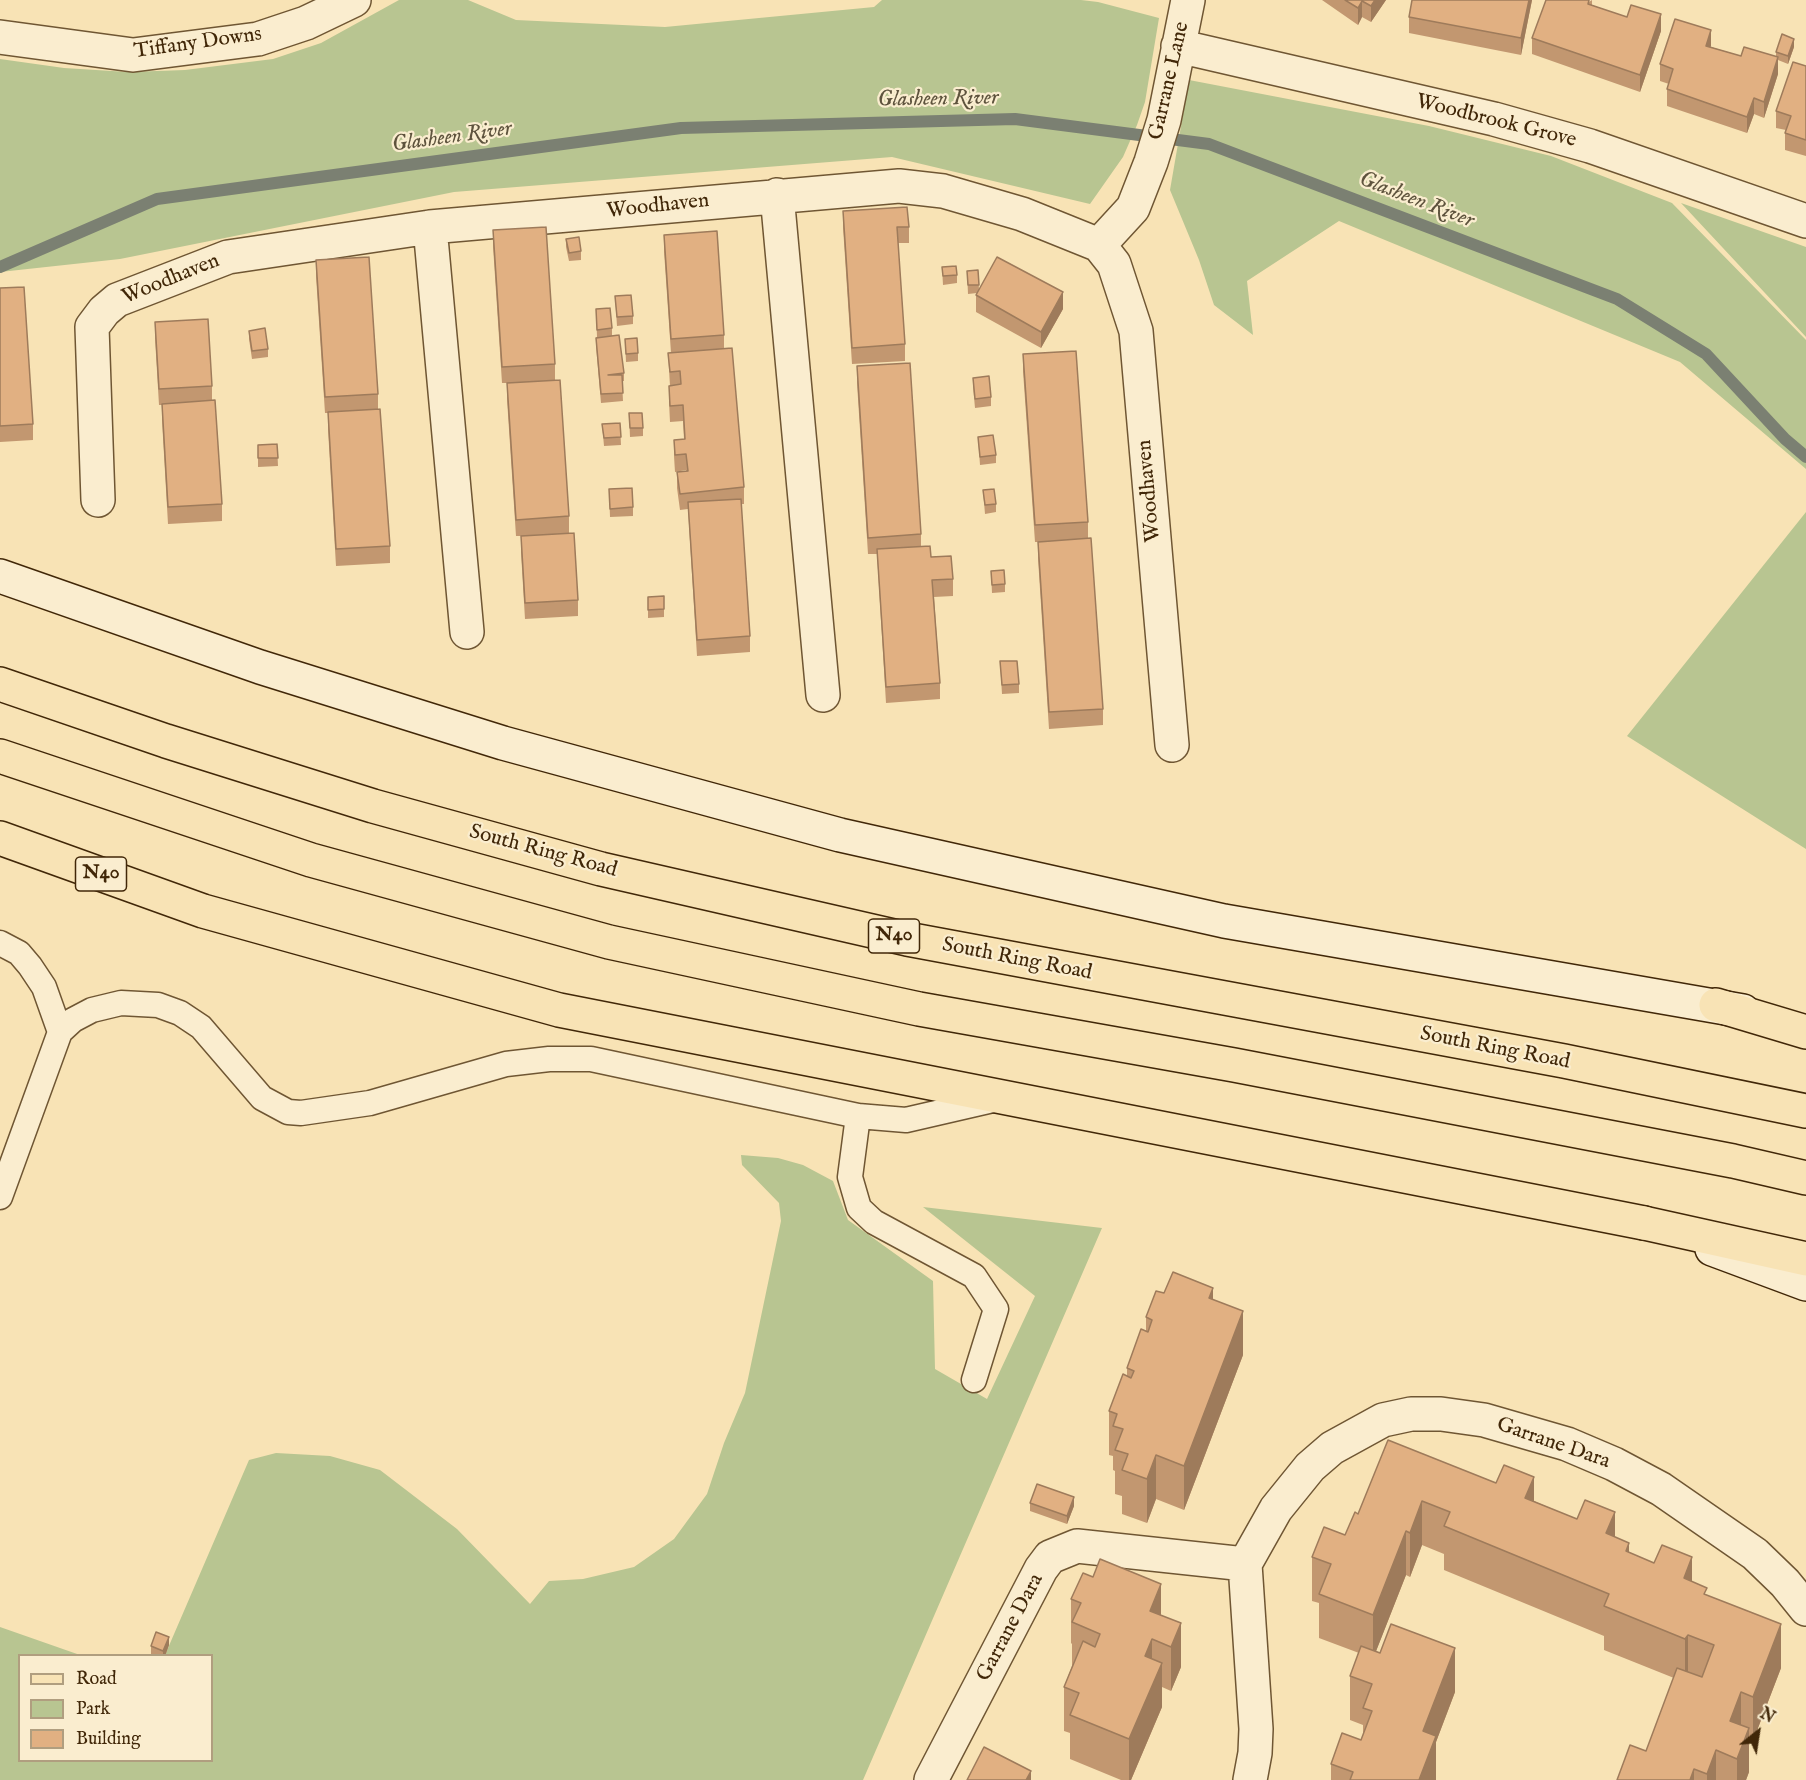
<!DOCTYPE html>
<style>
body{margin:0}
#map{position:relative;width:1806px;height:1780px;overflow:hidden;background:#f8e3b5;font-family:"IM FELL English",serif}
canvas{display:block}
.legend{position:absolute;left:18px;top:1654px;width:195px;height:108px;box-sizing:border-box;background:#faedcf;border:2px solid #b09e7f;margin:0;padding:8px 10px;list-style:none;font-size:18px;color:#412708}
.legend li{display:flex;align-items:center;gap:12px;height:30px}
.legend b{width:30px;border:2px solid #b09e7f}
.north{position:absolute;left:1728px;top:1702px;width:60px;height:60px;-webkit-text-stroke:4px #faedcf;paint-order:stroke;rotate:30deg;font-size:16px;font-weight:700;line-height:24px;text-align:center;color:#412708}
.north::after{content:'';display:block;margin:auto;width:21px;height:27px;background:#412708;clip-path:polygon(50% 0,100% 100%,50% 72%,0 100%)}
</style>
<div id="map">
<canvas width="1806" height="1780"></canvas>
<ul class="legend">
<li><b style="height:8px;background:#f8e3b5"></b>Road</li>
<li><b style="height:16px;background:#b8c591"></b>Park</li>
<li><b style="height:16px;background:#e1b082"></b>Building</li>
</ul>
<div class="north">N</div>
</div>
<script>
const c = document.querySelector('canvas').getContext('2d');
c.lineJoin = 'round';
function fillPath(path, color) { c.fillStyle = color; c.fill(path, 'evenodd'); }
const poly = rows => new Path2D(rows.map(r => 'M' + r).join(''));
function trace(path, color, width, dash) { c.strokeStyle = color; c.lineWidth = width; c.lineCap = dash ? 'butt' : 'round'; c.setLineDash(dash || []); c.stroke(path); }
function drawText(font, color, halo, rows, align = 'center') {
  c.font = font + ' "IM FELL English",serif'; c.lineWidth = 4.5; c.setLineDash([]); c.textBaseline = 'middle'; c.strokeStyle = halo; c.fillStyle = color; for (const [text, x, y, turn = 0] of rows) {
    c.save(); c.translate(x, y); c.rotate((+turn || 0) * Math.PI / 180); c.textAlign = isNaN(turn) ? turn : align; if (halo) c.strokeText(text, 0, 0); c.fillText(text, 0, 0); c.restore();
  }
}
const green = poly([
 [399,0,468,0,516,20,665,27,874,7,882,0,1081,0,1098,2,1159,18,1145,102,1137,125,1123,157,1090,204,892,157,454,192,120,259,0,272,0,59,64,68,128,72,185,70,273,59,321,43],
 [1189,80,1429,126,1551,156,1672,203,1806,340,1806,469,1680,362,1339,221,1247,281,1253,335,1214,305,1199,260,1170,190],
 [1681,203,1806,247,1806,337],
 [1806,512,1806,849,1627,736],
 [741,1155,778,1158,803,1165,833,1181,848,1220,933,1281,935,1369,987,1399,1035,1296,923,1207,1102,1228,863,1780,0,1780,0,1627,80,1655,20,1656,20,1760,212,1760,212,1656,165,1655,249,1460,276,1453,330,1456,380,1470,457,1529,530,1604,549,1581,583,1579,634,1567,674,1539,707,1494,724,1443,745,1393,781,1221,779,1203,742,1165]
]);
const stream = poly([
 [0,267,157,199,681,128,1015,119,1209,144,1617,299,1706,354,1785,439,1806,457]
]);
const service = poly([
 [0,943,19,953,30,966,44,987,60,1032,0,1197],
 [60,1032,73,1020,92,1010,121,1003,158,1005,180,1013,201,1027,262,1098,288,1112,301,1113,370,1103,506,1064,549,1059,591,1059,858,1116,906,1120,997,1099],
 [858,1116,850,1177,859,1208,874,1222,974,1276,996,1309,974,1380]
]);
const minor = poly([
 [0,37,133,55,258,39,306,23,354,0],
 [1178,46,1494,119,1590,146,1806,221],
 [777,195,823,695],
 [430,227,467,632],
 [1099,245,1114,264,1136,331,1172,745],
 [98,500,92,327,104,311,117,300,228,257,430,227,899,186,943,191,1022,214,1099,245,1133,208,1151,162,1164,120,1188,0],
 [931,1780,1041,1569,1050,1557,1077,1546,1245,1564],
 [1250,1780,1255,1753,1256,1729,1245,1564,1276,1509,1310,1467,1332,1448,1383,1420,1411,1414,1441,1414,1484,1420,1567,1444,1614,1464,1661,1489,1755,1554,1785,1583,1806,1609]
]);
const secondary = poly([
 [0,576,260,667,503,743,840,835,1224,921,1743,1011],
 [1712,1249,1806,1284]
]);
const primary = poly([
 [0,838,203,911,559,1010,1644,1223]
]);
const trunk = poly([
 [0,684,166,741,373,806,601,869,907,939,1564,1061,1806,1111],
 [0,756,311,860,609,942,919,1009,1234,1065,1733,1161,1806,1178],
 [1716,1005,1806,1032],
 [1644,1223,1806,1259]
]);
const wall = poly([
 [1322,0,1386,0,1371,22,1362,17,1358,25],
 [1532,0,1521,55,1409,33,1409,17],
 [1592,0,1592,5,1661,31,1640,92,1532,54,1532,38],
 [1711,47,1741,56,1776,57,1776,52,1794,47,1788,64,1778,60,1778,74,1764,118,1754,114,1747,133,1667,106,1667,89,1669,84,1660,81,1660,64],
 [1806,66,1806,156,1785,150,1785,133,1786,130,1776,128,1776,111],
 [843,211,909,227,909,243,898,243,905,344,905,361,852,364,843,227],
 [493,230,555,364,555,380,569,516,569,533,578,600,578,616,525,619,521,552,521,536,516,536,507,399,507,383,502,383,493,246],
 [664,235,724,335,724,349,744,487,744,504,741,504,750,636,750,652,697,656,688,509,680,510,677,488,677,472,686,472,686,470,675,472,674,456,674,440,684,439,683,421,670,422,669,402,669,386,670,386,668,353,671,353,664,251],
 [566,239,581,251,581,260,569,261,566,247],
 [316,260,378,394,378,409,390,546,390,563,336,566,328,429,328,413,325,413,316,276],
 [942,267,957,275,957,283,943,285],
 [978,270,979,290,1063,309,1041,348,976,312,976,295,977,293,968,294,967,271],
 [0,288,33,424,33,440,0,442],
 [615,296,633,316,633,324,617,326],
 [596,309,612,328,612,336,624,373,624,381,622,381,623,401,601,403,596,346,596,338,597,337],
 [155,322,212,386,212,401,222,504,222,521,168,524,162,420,162,405,159,405,155,338],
 [249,331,268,349,268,357,252,359,249,339],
 [625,339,638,353,638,361,626,362],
 [1023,354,1088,522,1088,538,1103,709,1103,725,1049,729,1038,558,1038,542,1040,542,1035,542,1023,371],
 [857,366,921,534,921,546,953,579,953,596,934,597,940,683,940,699,886,703,877,554,868,554,857,383],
 [973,378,991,397,991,406,975,408,973,386],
 [629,413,643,428,643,436,630,437],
 [620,423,621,445,604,446,602,424],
 [978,437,996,455,996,463,980,465],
 [277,444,278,466,258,467,258,445],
 [609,489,633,507,633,516,610,517],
 [983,490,996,504,996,512,985,514],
 [991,571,1005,584,1005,592,992,593],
 [664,596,664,617,648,618,648,597],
 [1000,661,1019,684,1019,693,1002,694],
 [1164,1293,1213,1300,1243,1355,1184,1510,1156,1499,1147,1523,1122,1514,1122,1496,1115,1494,1115,1471,1113,1470,1113,1456,1109,1455,1109,1411,1127,1376,1127,1368,1146,1331,1146,1317],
 [1496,1483,1534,1501,1615,1537,1629,1553,1692,1582,1781,1668,1753,1741,1749,1739,1749,1772,1746,1780,1617,1780,1646,1751,1674,1678,1604,1650,1604,1636,1444,1570,1444,1554,1422,1545,1410,1577,1406,1575,1376,1651,1455,1692,1436,1742,1436,1780,1331,1780,1331,1764,1361,1740,1363,1736,1363,1725,1350,1720,1350,1676,1359,1653,1319,1638,1319,1603,1312,1601,1312,1557,1345,1535,1358,1514],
 [1030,1503,1074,1506,1067,1524,1030,1511],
 [1071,1599,1161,1615,1181,1667,1171,1691,1162,1687,1162,1707,1131,1780,1121,1780,1070,1759,1070,1733,1064,1731,1064,1687,1072,1666,1072,1644,1071,1643],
 [169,1645,165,1656,153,1656,151,1655,151,1646]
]);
const shadedWall = poly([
 [1375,0,1386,0,1371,22,1371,6],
 [1529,0,1532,0,1521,55,1521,38],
 [1362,1,1362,17,1358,25,1358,8],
 [1661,14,1661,31,1640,92,1640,75],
 [1711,30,1711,46,1706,62,1706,46],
 [1794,39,1794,47,1788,64,1788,56],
 [1778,57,1778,74,1764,118,1764,102],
 [1754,98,1754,114,1747,133,1747,117],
 [1063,292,1063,309,1041,348,1041,332],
 [1213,1288,1213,1332,1209,1298],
 [1243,1311,1243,1355,1184,1510,1184,1466],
 [1156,1455,1156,1499,1147,1523,1147,1479],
 [1534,1477,1534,1521,1525,1498],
 [1074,1497,1074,1506,1067,1524,1067,1516],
 [1422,1501,1422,1545,1410,1577,1410,1533],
 [1615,1512,1615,1556,1606,1533],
 [1406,1531,1406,1575,1373,1659,1373,1615],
 [1629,1543,1629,1587,1626,1551],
 [1692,1557,1692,1601,1684,1578],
 [1161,1584,1161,1628,1152,1639,1152,1683,1145,1656,1150,1611],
 [1181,1623,1181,1667,1171,1691,1171,1647],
 [1781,1624,1781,1668,1753,1741,1753,1697],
 [1688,1635,1688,1678,1685,1683,1685,1639],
 [169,1637,169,1645,165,1656,163,1656,163,1651],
 [1455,1648,1455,1692,1436,1742,1436,1780,1419,1780,1423,1731],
 [1162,1663,1162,1707,1131,1780,1129,1780,1129,1739],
 [1741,1692,1741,1736,1730,1721],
 [1749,1728,1749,1772,1746,1780,1737,1780,1737,1759],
 [1716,1750,1716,1780,1707,1780,1707,1774],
 [1694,1769,1694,1780,1690,1780],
 [1031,1771,1031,1780,1026,1780]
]);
const building = poly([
 [1345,0,1375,0,1371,6,1362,1,1358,8,1345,0],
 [1412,0,1529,0,1521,38,1409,17,1412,0],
 [1546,0,1589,0,1588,4,1627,17,1631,5,1661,14,1640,75,1532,38,1546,0],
 [1675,19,1711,30,1706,46,1741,56,1744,47,1778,57,1764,102,1754,98,1747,117,1667,89,1673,69,1660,64,1675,19],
 [1782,34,1794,39,1788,56,1776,52,1782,34],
 [1793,62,1806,66,1806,140,1785,133,1791,116,1776,111,1793,62],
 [907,207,909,227,897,227,905,344,852,348,843,211,907,207],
 [546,227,555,364,502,367,493,230,546,227],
 [717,231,724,335,671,339,664,235,717,231],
 [579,237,581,251,569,253,566,239,579,237],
 [369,257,378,394,325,397,316,260,369,257],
 [997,257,1063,292,1041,332,976,295,997,257],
 [956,266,957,275,943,276,942,267,956,266],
 [978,270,979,285,968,285,967,271,978,270],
 [24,287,33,424,0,426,0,288,24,287],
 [631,295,633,316,617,317,615,296,631,295],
 [610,308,612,328,597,330,596,309,610,308],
 [208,319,212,386,159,389,155,322,208,319],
 [265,328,268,349,252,351,249,331,265,328],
 [619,335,624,373,608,375,622,375,623,393,601,394,596,338,619,335],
 [637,338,638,353,626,354,625,339,637,338],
 [732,348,744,487,680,494,677,472,688,471,686,454,675,455,674,440,685,439,683,405,670,406,669,386,681,384,680,371,670,372,668,353,732,348],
 [1076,351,1088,522,1035,525,1023,354,1076,351],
 [910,363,921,534,868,538,857,366,910,363],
 [989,376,991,397,975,399,973,378,989,376],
 [560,380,569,516,516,520,507,383,560,380],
 [215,400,222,504,168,507,162,404,215,400],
 [380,409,390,546,336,549,328,412,380,409],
 [629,413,642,413,643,428,630,428,629,413],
 [620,423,621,437,604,438,602,424,620,423],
 [993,435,996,455,980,457,978,437,993,435],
 [277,444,278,458,258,458,258,445,277,444],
 [632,488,633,507,610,509,609,489,632,488],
 [994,489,996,504,985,505,983,490,994,489],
 [741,499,750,636,697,640,688,502,741,499],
 [574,533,578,600,525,603,521,536,574,533],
 [1091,538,1103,709,1049,712,1038,542,1091,538],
 [930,546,931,557,951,556,953,579,932,580,940,683,886,687,877,549,930,546],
 [1004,570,1005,584,992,585,991,571,1004,570],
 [664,596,664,609,648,610,648,597,664,596],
 [1000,661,1017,661,1019,684,1002,685,1000,661],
 [1173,1272,1213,1288,1209,1298,1243,1311,1184,1466,1156,1455,1147,1479,1122,1470,1128,1454,1115,1450,1123,1429,1113,1426,1117,1414,1109,1411,1123,1374,1131,1378,1134,1371,1127,1368,1141,1329,1148,1332,1152,1320,1146,1317,1156,1291,1164,1293,1173,1272],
 [1388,1440,1496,1483,1504,1465,1534,1477,1525,1498,1577,1519,1585,1500,1615,1512,1606,1533,1629,1543,1626,1551,1654,1563,1662,1545,1692,1557,1684,1578,1707,1588,1704,1594,1781,1624,1753,1697,1741,1692,1730,1721,1749,1728,1737,1759,1716,1750,1707,1774,1694,1769,1690,1780,1617,1780,1630,1745,1646,1751,1677,1668,1702,1677,1714,1645,1688,1635,1685,1639,1604,1606,1609,1594,1444,1526,1450,1512,1422,1501,1410,1533,1406,1531,1373,1615,1319,1594,1331,1564,1312,1557,1324,1527,1345,1535,1355,1512,1358,1514,1388,1440],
 [1037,1484,1074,1497,1067,1516,1030,1503,1037,1484],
 [1100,1559,1161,1584,1150,1611,1181,1623,1171,1647,1152,1639,1145,1656,1162,1663,1129,1739,1070,1715,1079,1693,1064,1687,1083,1641,1095,1647,1100,1634,1072,1622,1081,1603,1071,1599,1083,1573,1093,1577,1100,1559],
 [1391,1624,1455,1648,1423,1731,1436,1736,1419,1780,1350,1780,1353,1772,1331,1764,1342,1733,1361,1740,1372,1711,1363,1708,1372,1684,1350,1676,1361,1646,1380,1653,1391,1624],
 [156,1632,169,1637,163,1651,151,1646,156,1632],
 [984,1747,1031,1771,1026,1780,967,1780,984,1747]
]);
const shields = [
 [101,874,51],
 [894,936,51]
];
const shieldNames = [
 ["N40",101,874],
 ["N40",894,936]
];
const streetNames = [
 ["Tiffany Downs",198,44,-8],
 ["Garrane Lane",1170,81,-77],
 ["Woodbrook Grove",1496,122,14],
 ["Woodhaven",658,207,-6],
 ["Woodhaven",171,280,-22],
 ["Woodhaven",1150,491,-95],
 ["South Ring Road",543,852,15],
 ["South Ring Road",1017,960,11],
 ["South Ring Road",1495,1049,11],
 ["Garrane Dara",1553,1444,19],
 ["Garrane Dara",1011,1628,-62]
];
const waterNames = [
 ["Glasheen River",938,100,-1],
 ["Glasheen River",452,138,-8],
 ["Glasheen River",1416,201,21]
];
fillPath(green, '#b8c591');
trace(stream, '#7b8072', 12);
trace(service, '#6f5633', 27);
trace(minor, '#6f5633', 36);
trace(secondary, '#412708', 36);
trace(primary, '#412708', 36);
trace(trunk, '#412708', 36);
trace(service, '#faedcf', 24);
trace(minor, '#faedcf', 33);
trace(secondary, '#faedcf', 33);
trace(primary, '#f8e3b5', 33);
trace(trunk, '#f8e3b5', 33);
fillPath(wall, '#c29770');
fillPath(shadedWall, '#9e7b5b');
fillPath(building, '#e1b082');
trace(building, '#9e7b5b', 1.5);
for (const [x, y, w] of shields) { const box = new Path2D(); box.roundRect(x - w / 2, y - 17, w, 34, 4.5); c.fillStyle = '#faedcf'; c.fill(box); trace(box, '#412708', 1.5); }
drawText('bold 20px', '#412708', null, shieldNames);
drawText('21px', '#412708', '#faedcf', streetNames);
drawText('italic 22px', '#5e533d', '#faedcf', waterNames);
</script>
